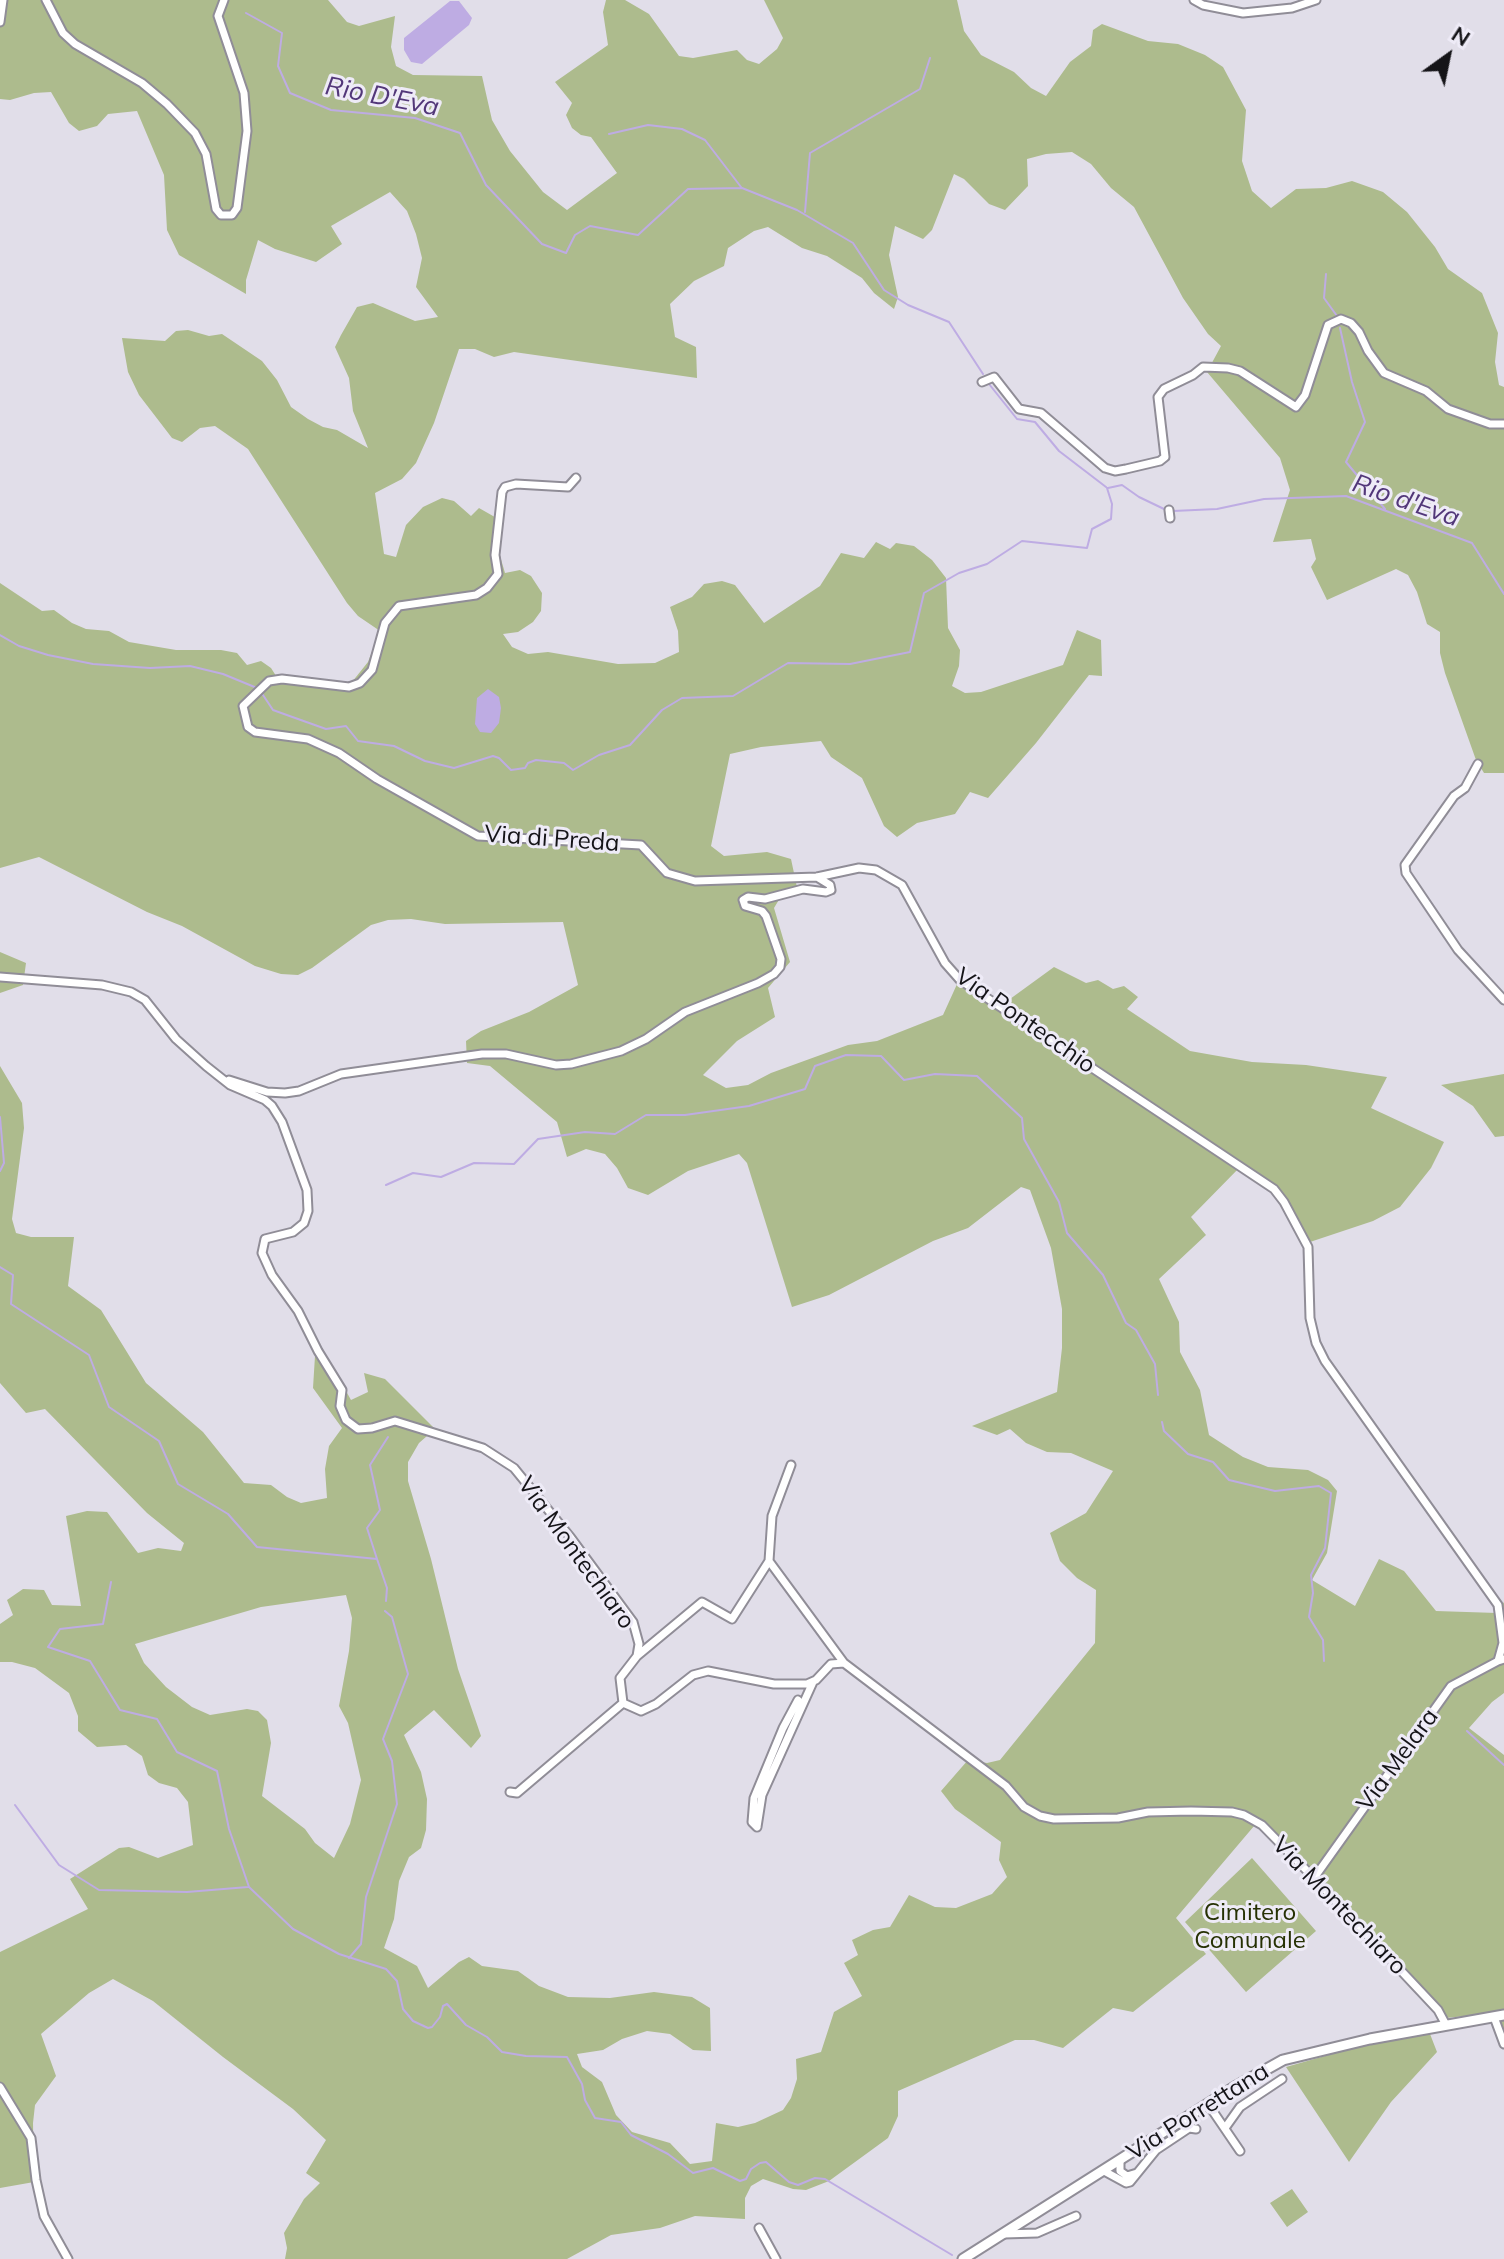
<!DOCTYPE html>
<style>
body{margin:0}
#map{position:relative;width:1504px;height:2259px;overflow:hidden;background:#e1dee9;font-family:Mulish,sans-serif}
canvas{display:block}
.north{position:absolute;left:1408px;top:16px;width:80px;height:80px;-webkit-text-stroke:6px #eeebf7;paint-order:stroke;rotate:33deg;font-size:22px;font-weight:700;line-height:32px;text-align:center;color:#151418}
.north::after{content:'';display:block;margin:auto;width:28px;height:36px;background:#151418;clip-path:polygon(50% 0,100% 100%,50% 72%,0 100%)}
</style>
<div id="map">
<canvas width="1504" height="2259"></canvas>
<div class="north">N</div>
</div>
<script>
const c = document.querySelector('canvas').getContext('2d');
c.lineJoin = 'round';
function fillPath(path, color) { c.fillStyle = color; c.fill(path, 'evenodd'); }
const poly = rows => new Path2D(rows.map(r => 'M' + r).join(''));
function trace(path, color, width, dash) { c.strokeStyle = color; c.lineWidth = width; c.lineCap = dash ? 'butt' : 'round'; c.setLineDash(dash || []); c.stroke(path); }
function drawText(font, color, halo, rows, align = 'center') {
  c.font = font + ' Mulish,sans-serif'; c.lineWidth = 6; c.setLineDash([]); c.textBaseline = 'middle'; c.strokeStyle = halo; c.fillStyle = color; for (const [text, x, y, turn = 0] of rows) {
    c.save(); c.translate(x, y); c.rotate((+turn || 0) * Math.PI / 180); c.textAlign = isNaN(turn) ? turn : align; if (halo) c.strokeText(text, 0, 0); c.fillText(text, 0, 0); c.restore();
  }
}
const green = poly([
 [0,0,328,0,347,22,359,26,395,16,391,47,396,66,413,75,482,76,492,120,510,151,543,192,567,210,617,173,591,137,581,135,572,128,566,115,572,103,555,82,608,45,603,12,606,0,625,0,649,14,679,56,693,58,737,50,747,60,759,64,777,49,783,38,764,0,957,0,964,31,981,55,1014,72,1031,88,1046,96,1070,62,1091,46,1093,30,1102,24,1148,41,1178,44,1205,55,1223,67,1246,110,1242,161,1252,191,1271,208,1296,189,1326,188,1352,181,1383,192,1407,212,1435,247,1448,269,1482,293,1498,333,1495,362,1499,385,1504,387,1504,773,1484,773,1476,760,1445,673,1440,653,1440,632,1427,624,1417,592,1408,575,1396,569,1327,600,1311,567,1316,559,1311,539,1273,542,1290,490,1280,458,1207,372,1221,346,1208,334,1183,298,1134,207,1111,188,1091,164,1072,152,1046,154,1027,159,1028,186,1005,210,989,204,964,179,954,174,932,230,923,239,895,226,889,255,898,297,894,309,874,293,862,278,827,256,802,248,768,227,754,231,728,248,724,266,694,281,670,304,675,337,696,347,697,378,514,352,494,357,475,349,459,349,434,423,416,463,402,479,375,493,384,554,396,557,406,525,423,507,442,498,454,501,471,516,479,508,500,520,500,556,505,573,520,570,531,576,542,593,541,611,533,622,518,632,503,634,512,647,528,654,548,652,618,664,655,663,679,652,678,631,670,607,692,597,704,584,722,581,735,585,764,623,820,586,841,553,864,558,876,542,890,549,896,543,914,546,932,560,946,578,948,628,960,650,959,666,952,686,965,693,981,692,1063,665,1077,630,1101,640,1102,676,1089,675,1036,743,988,798,970,792,955,814,917,823,897,837,884,826,862,778,831,757,821,741,761,747,730,754,711,846,724,856,767,852,791,859,798,892,780,898,774,908,790,962,768,988,775,1017,737,1041,703,1075,726,1088,748,1085,771,1073,848,1045,877,1041,943,1015,958,982,999,1007,1054,967,1086,983,1098,980,1113,989,1124,986,1138,997,1127,1009,1190,1051,1252,1062,1306,1065,1387,1077,1371,1108,1444,1142,1431,1168,1400,1207,1373,1221,1307,1243,1283,1199,1241,1166,1191,1217,1206,1235,1159,1279,1179,1322,1180,1352,1200,1390,1209,1435,1243,1457,1268,1467,1308,1470,1328,1480,1337,1491,1327,1553,1312,1580,1355,1606,1379,1559,1404,1571,1436,1611,1497,1613,1504,1602,1504,1693,1492,1702,1469,1728,1504,1755,1504,2036,1495,2013,1446,2018,1260,1819,1176,1918,1206,1954,1133,2012,1113,2008,1063,2048,1034,2040,1015,2040,898,2091,898,2116,888,2138,829,2181,806,2190,793,2189,763,2179,751,2186,745,2198,745,2219,695,2216,660,2228,611,2235,567,2259,285,2259,287,2248,284,2233,304,2199,320,2183,306,2173,326,2140,293,2109,223,2057,153,2001,113,1979,89,1993,41,2034,56,2076,35,2105,33,2123,34,2182,0,2188,0,1952,88,1909,70,1879,119,1848,129,1847,158,1858,193,1845,188,1802,177,1788,159,1783,148,1775,142,1756,126,1745,97,1747,78,1731,78,1716,69,1693,35,1668,12,1662,0,1662,0,1624,13,1615,7,1600,23,1589,44,1590,52,1605,81,1606,66,1516,87,1511,107,1512,138,1553,158,1548,181,1551,184,1543,147,1513,45,1409,26,1413,0,1383,0,1066,22,1103,24,1128,12,1219,16,1233,31,1237,74,1237,68,1286,101,1310,146,1383,203,1432,244,1483,271,1485,287,1497,301,1503,327,1498,325,1469,329,1446,342,1428,313,1388,315,1356,324,1352,351,1400,368,1392,364,1373,385,1379,435,1429,419,1443,408,1462,408,1481,431,1559,458,1669,481,1736,471,1748,434,1710,404,1735,421,1772,427,1799,426,1830,421,1848,409,1857,399,1881,394,1919,384,1948,417,1966,428,1988,459,1962,469,1957,482,1966,518,1971,539,1986,568,1997,610,1998,654,1992,692,1997,710,2008,711,2051,693,2050,670,2034,647,2031,622,2039,603,2050,577,2054,582,2067,602,2082,616,2115,632,2132,670,2143,690,2164,712,2161,716,2123,738,2127,755,2123,783,2110,791,2098,797,2079,796,2059,821,2052,834,2012,862,1996,844,1963,858,1955,852,1940,873,1930,890,1927,909,1895,935,1907,956,1908,992,1894,1007,1877,999,1860,1001,1842,955,1809,941,1791,968,1760,987,1763,1000,1760,1095,1643,1096,1590,1077,1578,1060,1561,1050,1533,1086,1513,1113,1471,1071,1453,1047,1452,1026,1443,1010,1429,997,1435,972,1426,1057,1392,1062,1348,1062,1309,1051,1248,1030,1190,1021,1187,968,1228,933,1241,829,1295,792,1307,747,1163,739,1154,688,1171,648,1195,628,1188,617,1168,605,1154,586,1149,567,1157,557,1122,490,1066,467,1063,466,1041,481,1031,529,1012,578,985,563,922,445,924,411,919,388,920,371,925,312,968,298,975,281,974,255,966,182,926,147,912,39,857,0,868,0,583,42,611,54,610,72,623,86,629,109,631,129,642,176,650,221,650,237,653,247,665,261,661,271,668,278,679,352,682,368,662,380,631,358,616,347,603,248,449,215,426,200,428,182,442,172,438,139,395,128,372,122,338,165,341,176,331,188,330,209,336,222,334,262,361,277,380,291,407,308,419,323,427,337,430,368,448,353,411,349,378,335,347,341,335,357,307,373,303,415,321,438,317,416,287,422,258,416,234,407,211,390,192,331,226,342,244,316,262,275,249,258,240,246,280,246,294,179,255,167,230,164,175,137,111,108,114,97,126,79,131,69,123,51,92,34,93,10,100,0,99],
 [346,1595,352,1618,349,1651,339,1706,348,1723,361,1780,350,1824,334,1858,315,1843,305,1829,262,1796,271,1743,267,1720,258,1711,247,1709,210,1715,192,1707,166,1687,144,1663,135,1644,261,1607],
 [0,952,26,963,23,985,0,993],
 [1504,1074,1504,1136,1495,1137,1473,1106,1441,1085],
 [1252,1858,1316,1931,1246,1992,1185,1922],
 [1430,2034,1437,2052,1391,2102,1349,2162,1286,2067,1371,2043],
 [1292,2189,1308,2212,1287,2227,1270,2203]
]);
const water = poly([
 [450,1,459,1,472,18,469,25,422,64,411,62,404,50,404,38],
 [488,689,499,697,501,708,499,723,491,733,480,732,475,724,477,698]
]);
const stream = poly([
 [246,13,282,33,278,66,290,93,331,110,415,118,460,133,486,185,542,244,566,253,575,235,590,226,638,235,688,189,742,188,797,210,853,243,884,290,908,305,949,322,983,374],
 [609,134,648,125,682,129,705,140,741,187],
 [805,212,810,153,920,89,930,58],
 [1326,274,1324,298,1337,316],
 [1340,328,1352,382,1365,422,1346,462,1385,509],
 [989,384,1017,419,1035,422,1059,451,1106,487],
 [1108,488,1122,485,1139,497,1164,509],
 [1173,511,1217,509,1264,499,1346,496,1472,543,1504,594],
 [0,635,19,646,48,655,93,664,150,668,190,666,223,674,257,688],
 [261,692,273,710,284,714,326,729,346,726,358,741,394,746,425,761,454,768,493,756,499,758,511,770,525,768,528,763,536,760,564,763,573,770,599,755,630,745,662,710,682,698,733,696,788,663,850,664,910,652,924,593,959,573,987,564,1022,541,1087,548,1092,529,1111,519,1112,504,1107,488],
 [0,1117,4,1163,0,1171],
 [386,1185,413,1173,441,1177,474,1163,514,1164,538,1139,585,1132,615,1134,646,1115,685,1115,749,1106,805,1089,815,1066,846,1055,881,1056,904,1080,935,1074,977,1076,1022,1118,1024,1139,1059,1202,1067,1233,1103,1275,1126,1323,1136,1330,1155,1364,1158,1395],
 [0,1267,13,1275,11,1304,89,1355,109,1407,159,1441,178,1484,228,1514,257,1547,377,1559,387,1588,386,1601],
 [1162,1422,1164,1431,1188,1454,1213,1462,1229,1480,1275,1491,1319,1486,1331,1493,1325,1548,1311,1575,1313,1593,1309,1617,1323,1640,1324,1661],
 [377,1559,367,1528,380,1510,370,1465,388,1437],
 [111,1582,103,1624,60,1629,48,1647,90,1661,120,1710,157,1719,177,1752,217,1771,229,1829,249,1887,293,1929,339,1954,386,1969,397,1981,403,2009,413,2021,428,2028,432,2027,440,2017,443,2006,447,2004,466,2025,487,2037,502,2052,526,2056,567,2057,582,2084,585,2100,595,2118,621,2122,631,2135,668,2154,693,2173,713,2168,740,2181,746,2179,751,2169,760,2163,766,2162,789,2182,798,2185,815,2178,825,2179,952,2255],
 [1467,1731,1504,1765],
 [15,1805,59,1865,99,1890,187,1892,248,1887],
 [349,1958,361,1944,366,1897,397,1804,392,1761,383,1739,408,1674,392,1617,385,1611]
]);
const street = poly([
 [46,0,63,33,75,44,142,83,167,104,195,133,206,154,216,209,221,215,232,215,237,208,247,131,244,93,218,16,224,0],
 [1194,0,1203,5,1243,13,1292,8,1316,0],
 [0,22,3,0],
 [982,382,994,377,1019,409,1041,413,1105,468,1115,471,1126,469,1160,461,1165,457,1158,397,1164,389,1193,375,1203,367,1228,368,1240,371,1296,407,1305,395,1328,325,1341,319,1351,323,1359,332,1368,351,1384,373,1426,391,1448,409,1490,424,1504,424],
 [576,478,568,487,516,484,505,487,502,492,495,555,498,574,487,588,476,595,399,606,385,623,372,670,360,683,349,687,282,679,269,681,243,706,248,727,255,732,308,739,339,753,377,779,478,836,641,845,667,873,695,881,817,877,859,868,876,870,902,885,945,963,960,980,1274,1189,1284,1202,1308,1247,1310,1318,1316,1343,1325,1361,1498,1605,1503,1643,1498,1661,1504,1659],
 [1169,510,1170,518],
 [1478,764,1465,788,1454,796,1405,865,1406,873,1458,950,1504,1000],
 [0,977,102,985,131,992,145,1000,176,1039,206,1066,230,1085,265,1100,272,1106,282,1122,307,1190,308,1211,304,1223,293,1232,265,1239,262,1253,272,1275,298,1311,318,1351,342,1390,340,1406,346,1420,358,1429,372,1428,395,1421,483,1448,514,1468,571,1538,633,1622,639,1644,637,1656,620,1678,623,1703,641,1711,656,1704,693,1675,708,1671,774,1684,807,1684,816,1680,831,1664,844,1663,1006,1786,1024,1807,1040,1816,1054,1819,1118,1818,1148,1812,1191,1811,1232,1812,1244,1815,1262,1825,1314,1878,1438,2010,1446,2025],
 [229,1080,267,1092,285,1093,299,1091,341,1074,482,1054,506,1054,556,1065,571,1064,621,1051,646,1039,685,1012,758,983,774,974,780,967,781,959,766,916,762,911,745,906,743,900,748,897,765,899,803,889,826,892,831,890,830,885,817,877],
 [769,1561,844,1663],
 [637,1656,702,1602,732,1619,769,1561,772,1516,791,1465],
 [510,1792,517,1793,623,1703],
 [757,1827,762,1795,813,1682],
 [757,1827,752,1822,754,1798,783,1728,798,1700],
 [1314,1878,1451,1686,1498,1661],
 [1494,2017,1504,2044],
 [0,2087,31,2138,36,2180,44,2216,68,2259],
 [1208,2104,1240,2151],
 [1225,2128,1240,2107,1282,2079],
 [1120,2160,1120,2171,1127,2176,1137,2173],
 [1104,2171,1126,2183,1130,2182,1156,2150,1189,2128,1196,2129],
 [759,2228,776,2259],
 [1004,2234,1037,2233,1076,2216]
]);
const secondary = poly([
 [963,2259,1233,2088,1283,2060,1370,2039,1504,2015]
]);
const streetNames = [
 ["Via di Preda",552,839,4],
 ["Via Pontecchio",1025,1021,35],
 ["Via Montechiaro",576,1553,54],
 ["Via Melara",1398,1760,-54],
 ["Via Montechiaro",1339,1906,46],
 ["Via Porrettana",1198,2112,-32]
];
const parkNames = [
 ["Cimitero",1250,1913],
 ["Comunale",1250,1941]
];
const waterNames = [
 ["Rio D'Eva",382,97,11],
 ["Rio d'Eva",1406,501,19]
];
fillPath(green, '#adbb8d');
fillPath(water, '#beace3');
trace(stream, '#beace3', 2);
trace(street, '#908d97', 11);
trace(secondary, '#908d97', 13);
trace(street, '#fff', 7);
trace(secondary, '#fff', 9);
drawText('24px', '#151418', '#eeebf7', streetNames);
drawText('24px', '#263104', '#eeebf7', parkNames);
drawText('italic 26px', '#523779', '#eeebf7', waterNames);
</script>
